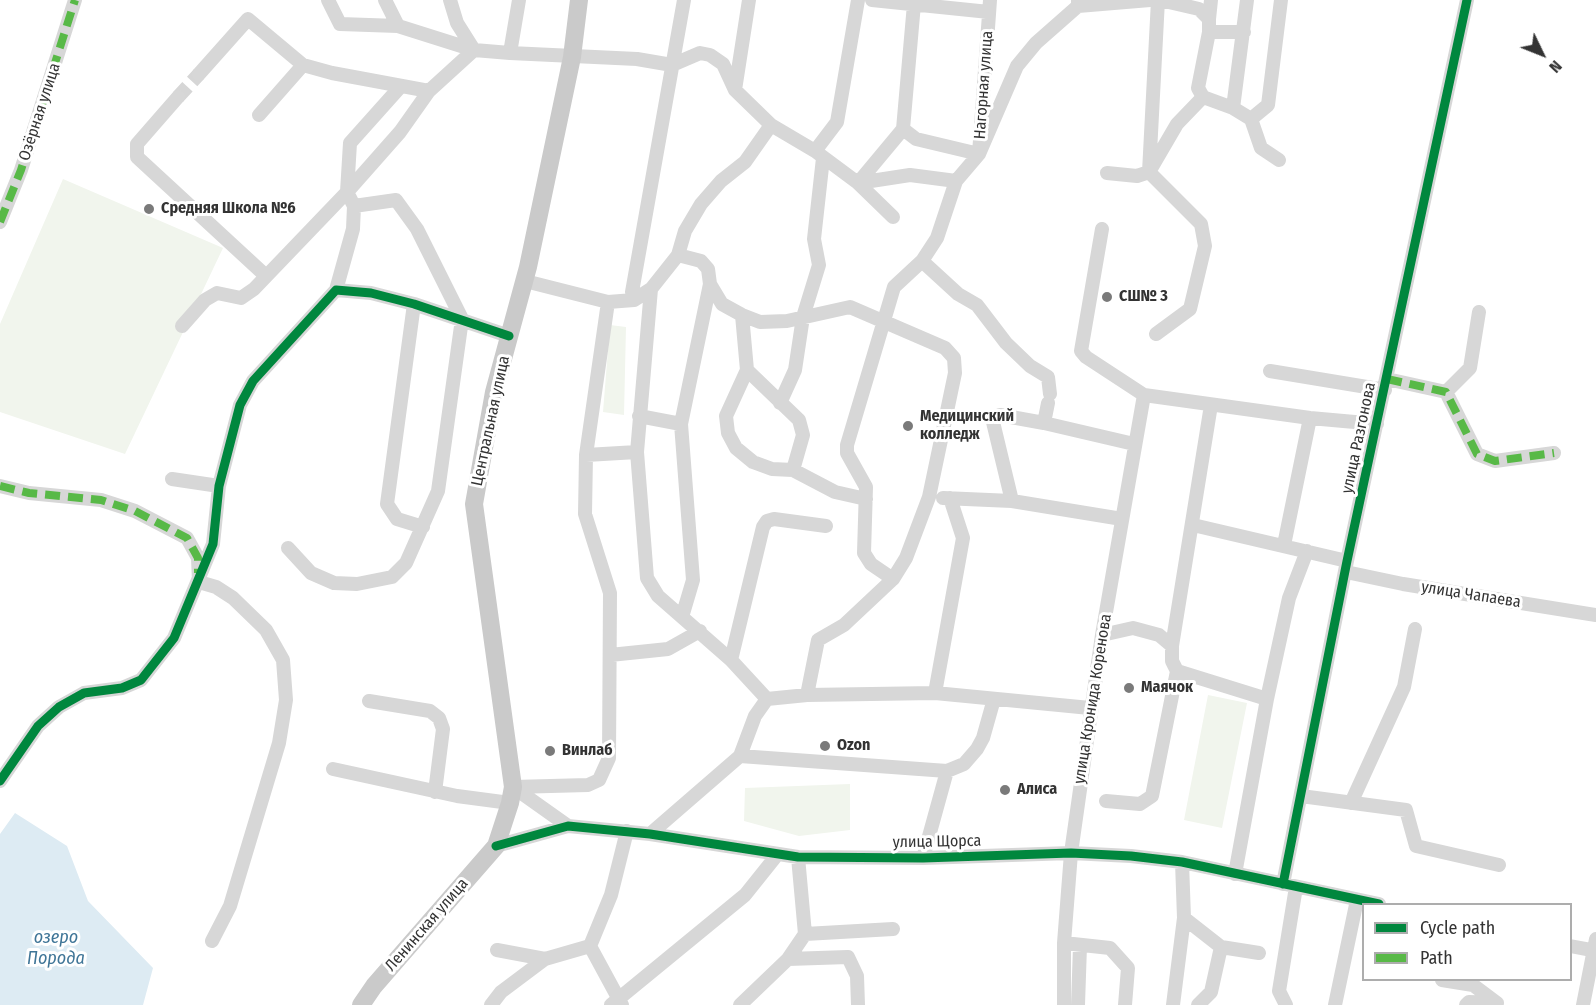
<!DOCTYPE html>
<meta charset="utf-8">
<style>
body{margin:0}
#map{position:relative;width:1596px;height:1005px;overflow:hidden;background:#fff;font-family:"Fira Sans Condensed",sans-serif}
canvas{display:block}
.legend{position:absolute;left:1362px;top:903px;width:210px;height:78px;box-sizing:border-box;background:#fff;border:2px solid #adadad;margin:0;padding:8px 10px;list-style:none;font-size:18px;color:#333}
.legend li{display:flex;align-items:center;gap:12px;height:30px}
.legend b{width:30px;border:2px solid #adadad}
.north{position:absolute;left:1512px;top:24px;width:60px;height:60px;-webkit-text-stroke:4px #fff;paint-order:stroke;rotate:133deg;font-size:16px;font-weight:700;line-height:24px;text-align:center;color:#333}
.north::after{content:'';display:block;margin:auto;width:21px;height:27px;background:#333;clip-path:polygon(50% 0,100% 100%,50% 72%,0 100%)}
</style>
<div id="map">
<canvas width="1596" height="1005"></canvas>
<ul class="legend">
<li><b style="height:8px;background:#00873e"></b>Cycle path</li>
<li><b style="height:8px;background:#58b947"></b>Path</li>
</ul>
<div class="north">N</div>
</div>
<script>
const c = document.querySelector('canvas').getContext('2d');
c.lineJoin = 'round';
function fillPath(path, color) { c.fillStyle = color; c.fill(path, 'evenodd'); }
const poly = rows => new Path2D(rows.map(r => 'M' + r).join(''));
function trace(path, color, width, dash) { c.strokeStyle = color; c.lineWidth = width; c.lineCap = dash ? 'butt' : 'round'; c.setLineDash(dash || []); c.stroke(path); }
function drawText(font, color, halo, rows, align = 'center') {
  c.font = font + ' "Fira Sans Condensed",sans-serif'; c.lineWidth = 6; c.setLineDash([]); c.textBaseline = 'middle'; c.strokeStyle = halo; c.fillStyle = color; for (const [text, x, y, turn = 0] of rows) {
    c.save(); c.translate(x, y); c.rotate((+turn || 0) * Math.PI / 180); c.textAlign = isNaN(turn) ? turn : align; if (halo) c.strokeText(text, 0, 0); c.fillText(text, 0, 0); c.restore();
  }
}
const green = poly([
 [63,179,223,248,125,454,0,412,0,324],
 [610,325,626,327,624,415,603,412],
 [1208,695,1247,703,1222,828,1184,820],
 [850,784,850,830,799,836,744,821,745,788]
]);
const water = poly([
 [15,813,67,846,88,901,153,968,143,1005,0,1005,0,834]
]);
const minorTunnel = poly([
 [178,97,199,74]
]);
const minor = poly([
 [328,0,340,24,398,26],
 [385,0,398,26,474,50],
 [450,0,457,23,474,50],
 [519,0,510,53,637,59,672,65,700,53,710,55,723,64,735,90,771,125,815,151,858,183,893,217],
 [872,0,989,12],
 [1160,0,1199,9,1209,19,1209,32,1198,88,1203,97,1233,108,1251,119,1261,148,1279,160],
 [914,4,903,129,916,139,979,154,1017,66,1036,43,1078,6,1078,0],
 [1078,6,1150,0],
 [1209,19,1211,0],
 [1209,32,1244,32],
 [199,74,248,19,303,65],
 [735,90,749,0],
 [178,97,137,144,137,157,266,276],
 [1233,108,1247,0],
 [259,115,303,65,332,73,429,91],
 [1251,119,1268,105,1281,0],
 [815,151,837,122,858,0],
 [1107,173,1137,176,1149,172,1177,124,1203,97],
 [858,183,910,175,956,181],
 [858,183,903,129],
 [0,222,21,170,75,0],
 [1102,229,1081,351,1086,357,1144,395,1310,418,1377,424],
 [678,255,701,261,708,269,710,284,722,304,742,315,760,322,787,321,850,307,945,348,954,358,955,373,929,497,906,558,893,579,844,625,818,640,807,695],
 [922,261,958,294,977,305,1006,343,1030,366,1048,377,1050,394],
 [525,281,608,302,634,300,651,289,678,255,685,231,701,204,721,181,745,162,771,125],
 [651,289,637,452,647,578,658,596,731,660],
 [336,290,353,229,354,206,347,192,350,143,401,86],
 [632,292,684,0],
 [414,304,387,504,397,519,423,527],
 [742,315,747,370,799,420,803,435,793,470,835,492,866,499],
 [182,326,205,300,217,293,241,298,254,289,347,192,400,132,429,91,474,50,510,53],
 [1156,334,1190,309,1205,246,1201,224,1149,172,1158,0],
 [747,370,726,416,728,433,736,448,753,462,772,469,793,470],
 [1270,371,1385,390],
 [1387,379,1446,392,1477,454,1495,461,1554,453],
 [1446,392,1470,368,1479,312],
 [780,403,795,370,803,317,819,265,814,239,823,158],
 [639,416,681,424],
 [1044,423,1048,403],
 [586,455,637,452],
 [172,479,219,486],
 [0,486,29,493,101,500,135,511,187,538,198,558,199,582,216,587,233,598,266,630,283,660,286,700,279,743,230,906,212,941],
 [943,498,1012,501,1122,519],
 [1012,501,993,422,995,417,1000,415,1044,423,1134,444],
 [1193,525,1347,561],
 [1284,545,1310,418],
 [288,548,311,573,334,583,357,584,392,577,406,563,438,491,462,319,417,229,396,200,354,206],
 [1346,572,1403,584,1596,615],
 [893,579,871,564,864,553,866,487,847,453,847,445,894,287,922,261,937,238,956,181,979,154,990,0],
 [682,617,693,580,681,424,710,284],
 [1102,635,1133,628,1159,635,1172,646,1172,661,1177,671,1267,699],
 [1172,646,1211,405],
 [610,655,668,649,700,631],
 [935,693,963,538,950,498],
 [767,699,731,660,763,527,767,521,774,519,826,526],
 [369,701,430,711,439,718,443,729,435,792],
 [740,756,947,771,964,764,977,749,983,738,994,699],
 [333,769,457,796,510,803],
 [0,781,38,726,59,707,84,693,122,688,141,680,174,638,213,544,219,486,240,405,253,381,336,290,371,293,414,304,509,336],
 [513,787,588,785,599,780,609,758,610,593,585,514,586,455,608,302],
 [513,787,568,826],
 [1301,796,1406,810,1416,846,1499,865],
 [1106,801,1140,804,1152,796,1177,671],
 [1351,803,1404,687,1415,629],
 [650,834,740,756,755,716,767,699,807,695,935,693,1090,708],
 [496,846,568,826,650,834,798,857,923,858,1071,853,1131,856,1182,862,1379,904],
 [923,858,947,771],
 [1182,862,1184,918,1221,947,1259,953],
 [1235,874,1267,699,1289,598,1307,551],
 [1283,884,1347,561,1467,0],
 [805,934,893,929],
 [1064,943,1110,948,1128,968,1125,1005],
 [1570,946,1596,951],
 [497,950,545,959,590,946],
 [788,959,848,957,857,976,858,1005],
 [1442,980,1473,985,1497,1003],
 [491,1005,501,992,545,959],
 [611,1005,745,895,777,855],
 [622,1005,590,946,611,895,627,831],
 [740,1005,788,959,805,934,798,857],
 [1064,1005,1064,943,1071,853,1102,635,1144,395],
 [1078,1005,1080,946],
 [1173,1005,1184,918],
 [1198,1005,1211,992,1221,947],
 [1286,1005,1279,991,1296,887],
 [1335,1005,1357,900],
 [1466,1005,1469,1002,1497,1003],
 [1583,1005,1596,939]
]);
const major = poly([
 [361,1005,374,986,496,846,510,803,513,787,474,504,494,392,528,267,572,57,579,0]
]);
const quiet = poly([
 [0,222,21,170,75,0],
 [1387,379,1446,392,1477,454,1495,461,1554,453],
 [0,486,29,493,101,500,135,511,187,538,198,558,198,573]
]);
const cycleway = poly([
 [0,781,38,726,59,707,84,693,122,688,141,680,174,638,213,544,219,486,240,405,253,381,336,290,371,293,414,304,509,336],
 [496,846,568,826,650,834,798,857,923,858,1071,853,1131,856,1182,862,1379,904],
 [1283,884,1347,561,1467,0]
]);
const markers = [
 [149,209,6,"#7a7a7a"],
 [1107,297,6,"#7a7a7a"],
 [908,426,6,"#7a7a7a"],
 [1129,688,6,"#7a7a7a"],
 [825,746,6,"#7a7a7a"],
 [550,751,6,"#7a7a7a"],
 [1005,790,6,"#7a7a7a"]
];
const streetNames = [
 ["Нагорная улица",984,85,-86],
 ["Озёрная улица",40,112,-72],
 ["Центральная улица",491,421,-78],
 ["улица Разгонова",1359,438,-78],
 ["улица Чапаева",1471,595,9],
 ["улица Кронида Коренова",1093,699,-81],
 ["улица Щорса",937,842,-1],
 ["Ленинская улица",427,925,-49]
];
const poiNames = [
 ["Средняя Школа №6",161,209],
 ["СШ№ 3",1119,297],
 ["Медицинский",920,417],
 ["колледж",920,435],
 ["Маячок",1141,688],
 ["Ozon",837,746],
 ["Винлаб",562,751],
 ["Алиса",1017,790]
];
const waterNames = [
 ["озеро",56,938],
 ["Порода",56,959]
];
fillPath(green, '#f1f5ed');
fillPath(water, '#ddebf3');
trace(minorTunnel, '#d6d6d6', 14, [14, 7]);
trace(minor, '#d7d7d7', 14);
trace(major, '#cacaca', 18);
trace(quiet, '#58b947', 8, [15, 8]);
trace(cycleway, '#00873e', 9);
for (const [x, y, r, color] of markers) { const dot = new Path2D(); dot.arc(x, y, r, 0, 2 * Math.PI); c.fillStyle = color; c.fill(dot); trace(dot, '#fff', 2); }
drawText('16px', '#333', '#fff', streetNames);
drawText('bold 16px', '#333', '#fff', poiNames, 'left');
drawText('italic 18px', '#3f7597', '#fff', waterNames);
</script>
